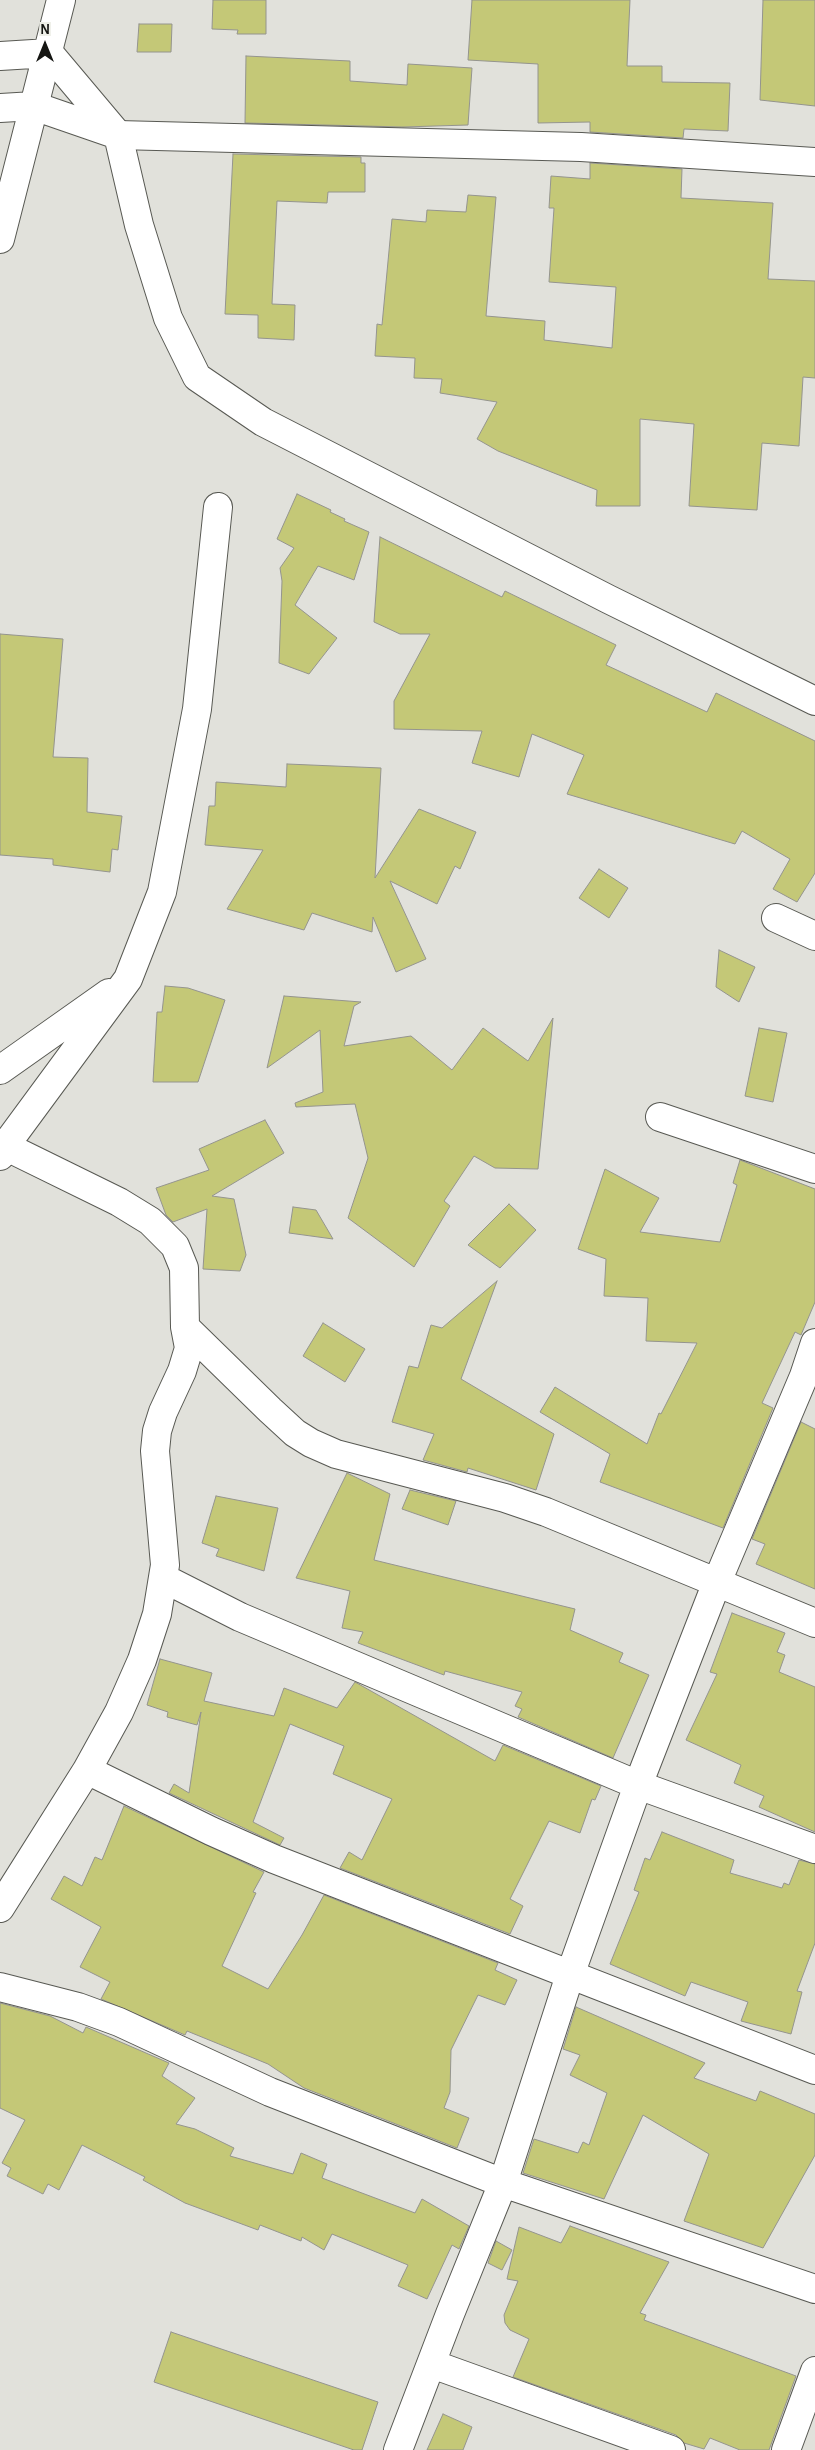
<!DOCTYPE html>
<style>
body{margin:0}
#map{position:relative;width:815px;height:2450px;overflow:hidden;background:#e1e1db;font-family:"Alegreya Sans",sans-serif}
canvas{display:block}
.north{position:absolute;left:20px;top:20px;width:50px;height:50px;-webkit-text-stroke:4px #eeefe8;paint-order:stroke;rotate:0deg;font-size:14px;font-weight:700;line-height:20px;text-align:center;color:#151613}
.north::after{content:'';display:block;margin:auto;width:18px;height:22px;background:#151613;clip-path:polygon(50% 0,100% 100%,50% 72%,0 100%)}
</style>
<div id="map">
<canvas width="815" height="2450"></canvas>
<div class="north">N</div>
</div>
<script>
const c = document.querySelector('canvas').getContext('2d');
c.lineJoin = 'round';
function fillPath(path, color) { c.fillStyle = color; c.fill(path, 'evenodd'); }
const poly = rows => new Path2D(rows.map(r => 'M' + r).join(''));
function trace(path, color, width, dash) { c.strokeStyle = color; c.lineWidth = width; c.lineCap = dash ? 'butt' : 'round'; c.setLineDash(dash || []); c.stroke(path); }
const building = poly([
 [213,0,266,0,266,34,237,34,238,30,212,29,213,0],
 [472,0,630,0,627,66,662,66,662,82,730,83,728,131,684,129,683,138,590,132,590,122,538,123,538,64,468,60,472,0],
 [763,0,815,0,815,106,760,100,763,0],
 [139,24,172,24,171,52,137,52,139,24],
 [246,56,350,61,350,81,407,85,408,64,472,68,468,125,403,127,245,123,246,56],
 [233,154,361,157,361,163,365,163,365,192,328,192,327,203,277,201,272,304,295,305,294,340,258,338,258,315,225,314,233,154],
 [590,163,682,169,681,198,773,203,768,279,815,281,815,378,803,377,799,446,762,443,757,510,689,506,694,424,640,419,640,506,596,506,597,490,498,451,477,439,497,402,440,393,442,379,414,378,415,358,375,356,377,324,382,325,392,219,426,222,427,210,466,212,468,195,496,197,486,316,545,321,544,340,612,348,616,287,549,282,554,208,549,208,551,176,590,179,590,163],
 [297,494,331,510,330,512,345,519,344,521,369,532,354,580,318,566,295,605,337,638,309,674,279,663,282,581,280,568,294,548,277,539,297,494],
 [380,537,502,597,505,591,616,645,606,665,707,712,716,693,815,741,815,873,797,902,773,889,790,859,742,831,735,844,567,794,584,755,532,734,519,777,472,763,482,731,394,729,394,701,430,634,400,634,374,622,380,537],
 [0,634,63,639,53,757,88,758,87,812,122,816,118,850,112,849,110,872,53,865,53,859,0,855,0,634],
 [287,764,381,768,375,878,419,809,476,832,460,869,455,866,437,904,390,881,426,959,396,972,373,917,372,932,312,913,304,930,227,909,263,850,205,845,209,806,215,806,216,782,286,787,287,764],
 [599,869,628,888,609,918,579,898,599,869],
 [719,950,755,967,739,1002,716,987,719,950],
 [165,986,188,988,225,1000,198,1082,153,1082,157,1012,162,1012,165,986],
 [284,996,361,1002,354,1006,344,1046,411,1036,452,1070,483,1028,528,1061,553,1018,538,1169,495,1168,474,1156,444,1201,450,1206,414,1267,348,1218,368,1158,355,1104,296,1107,295,1103,323,1092,320,1030,267,1068,284,996],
 [759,1028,787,1033,773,1102,745,1096,759,1028],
 [265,1120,284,1153,212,1196,234,1199,246,1255,240,1271,203,1269,207,1209,173,1222,166,1215,156,1188,209,1170,199,1149,265,1120],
 [740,1160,815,1189,815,1302,801,1335,795,1332,762,1403,773,1408,723,1528,600,1482,610,1454,540,1412,555,1387,647,1444,659,1413,661,1414,697,1343,646,1341,648,1298,604,1296,606,1259,578,1249,605,1169,659,1198,640,1232,720,1242,737,1185,733,1183,740,1160],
 [509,1204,536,1230,500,1268,468,1245,509,1204],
 [293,1207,316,1210,333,1239,289,1233,293,1207],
 [497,1281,461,1379,554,1434,536,1490,468,1468,467,1472,423,1460,434,1434,392,1422,409,1366,418,1368,431,1325,442,1328,497,1281],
 [323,1323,365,1349,345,1382,303,1356,323,1323],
 [801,1422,815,1429,815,1589,756,1564,765,1544,752,1539,801,1422],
 [347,1473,390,1494,374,1560,575,1609,570,1630,623,1653,619,1662,649,1675,613,1758,518,1717,522,1709,515,1706,522,1692,445,1671,444,1675,358,1643,363,1632,342,1628,350,1591,296,1578,347,1473],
 [410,1490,456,1501,448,1525,402,1509,410,1490],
 [216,1496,278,1508,264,1571,216,1556,219,1549,202,1543,216,1496],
 [732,1613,785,1633,777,1652,785,1655,779,1672,815,1687,815,1832,759,1807,764,1796,734,1783,741,1765,686,1740,717,1674,710,1672,732,1613],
 [160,1659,212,1673,204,1701,274,1716,284,1688,337,1708,355,1682,495,1761,503,1745,601,1786,595,1800,592,1799,580,1833,549,1821,510,1899,523,1906,510,1934,340,1868,349,1852,362,1860,392,1799,333,1774,344,1746,290,1724,253,1822,284,1838,280,1845,169,1793,174,1784,189,1793,201,1712,197,1725,167,1717,168,1712,147,1705,160,1659],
 [124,1806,264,1872,253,1892,256,1893,222,1966,268,1989,302,1935,324,1895,498,1963,495,1970,517,1980,505,2005,478,1995,451,2050,450,2092,444,2108,469,2118,457,2148,304,2088,268,2064,187,2031,185,2035,101,1999,110,1982,80,1967,101,1927,51,1899,64,1876,82,1886,95,1857,102,1860,124,1806],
 [662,1832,734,1860,730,1873,782,1888,784,1883,789,1885,799,1860,815,1864,815,1943,797,1991,802,1992,791,2034,741,2021,748,2002,691,1982,685,1996,610,1964,639,1892,634,1890,645,1858,650,1860,662,1832],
 [0,2003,50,2016,83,2033,86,2027,169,2063,162,2076,195,2098,176,2124,195,2129,234,2148,230,2156,293,2174,301,2153,327,2164,322,2178,415,2213,422,2199,469,2226,459,2249,452,2245,427,2299,398,2286,408,2265,332,2234,324,2250,302,2237,301,2241,260,2225,258,2230,185,2203,143,2180,145,2177,82,2145,59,2190,48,2184,43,2194,7,2176,11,2168,2,2163,25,2120,0,2108,0,2003],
 [576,2007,705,2063,694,2078,756,2101,760,2091,815,2114,815,2155,763,2248,684,2221,709,2154,643,2115,604,2199,523,2173,534,2139,578,2153,583,2142,589,2145,607,2093,570,2075,580,2055,563,2049,576,2007],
 [570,2226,669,2262,640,2313,646,2315,644,2320,796,2376,769,2450,740,2450,710,2438,704,2449,684,2443,676,2435,513,2377,529,2339,510,2330,505,2323,504,2315,518,2281,507,2279,519,2227,561,2243,570,2226],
 [496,2241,512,2250,502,2270,488,2263,496,2241],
 [171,2332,378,2402,362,2450,354,2450,154,2382,171,2332],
 [443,2414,472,2427,463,2450,427,2450,443,2414]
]);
const minor = poly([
 [118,135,581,147,815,162],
 [776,918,815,936],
 [0,1070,109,993],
 [660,1117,815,1169],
 [0,1156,5,1146,128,979,162,892,197,709,218,507],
 [185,1327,270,1410,295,1433,311,1443,336,1454,505,1498,546,1512,815,1623],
 [163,1578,240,1617,638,1785,815,1849],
 [87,1770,211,1831,274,1859,815,2070],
 [0,1908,87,1770,119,1712,142,1660,157,1614,165,1565,155,1451,157,1431,163,1412,182,1371,189,1348,185,1327,184,1268,175,1246,150,1221,119,1202,5,1146],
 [0,1987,78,2007,119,2022,270,2092,503,2183,815,2289],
 [432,2364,671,2450],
 [398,2450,450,2314,503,2183,570,1975,638,1785,717,1582,804,1376,815,1343],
 [786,2450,815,2371]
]);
const tertiary = poly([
 [49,53,118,135,139,225,168,318,197,377,263,422,608,599,815,701],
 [0,239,34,106,118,135]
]);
const secondary = poly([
 [0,56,49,53],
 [0,108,34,106,61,0]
]);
fillPath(building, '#c4c877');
trace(building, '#94948e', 1);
trace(minor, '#585953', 30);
trace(tertiary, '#585953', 30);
trace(secondary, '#585953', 30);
trace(minor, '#fff', 28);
trace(tertiary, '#fff', 28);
trace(secondary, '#fff', 28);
</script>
